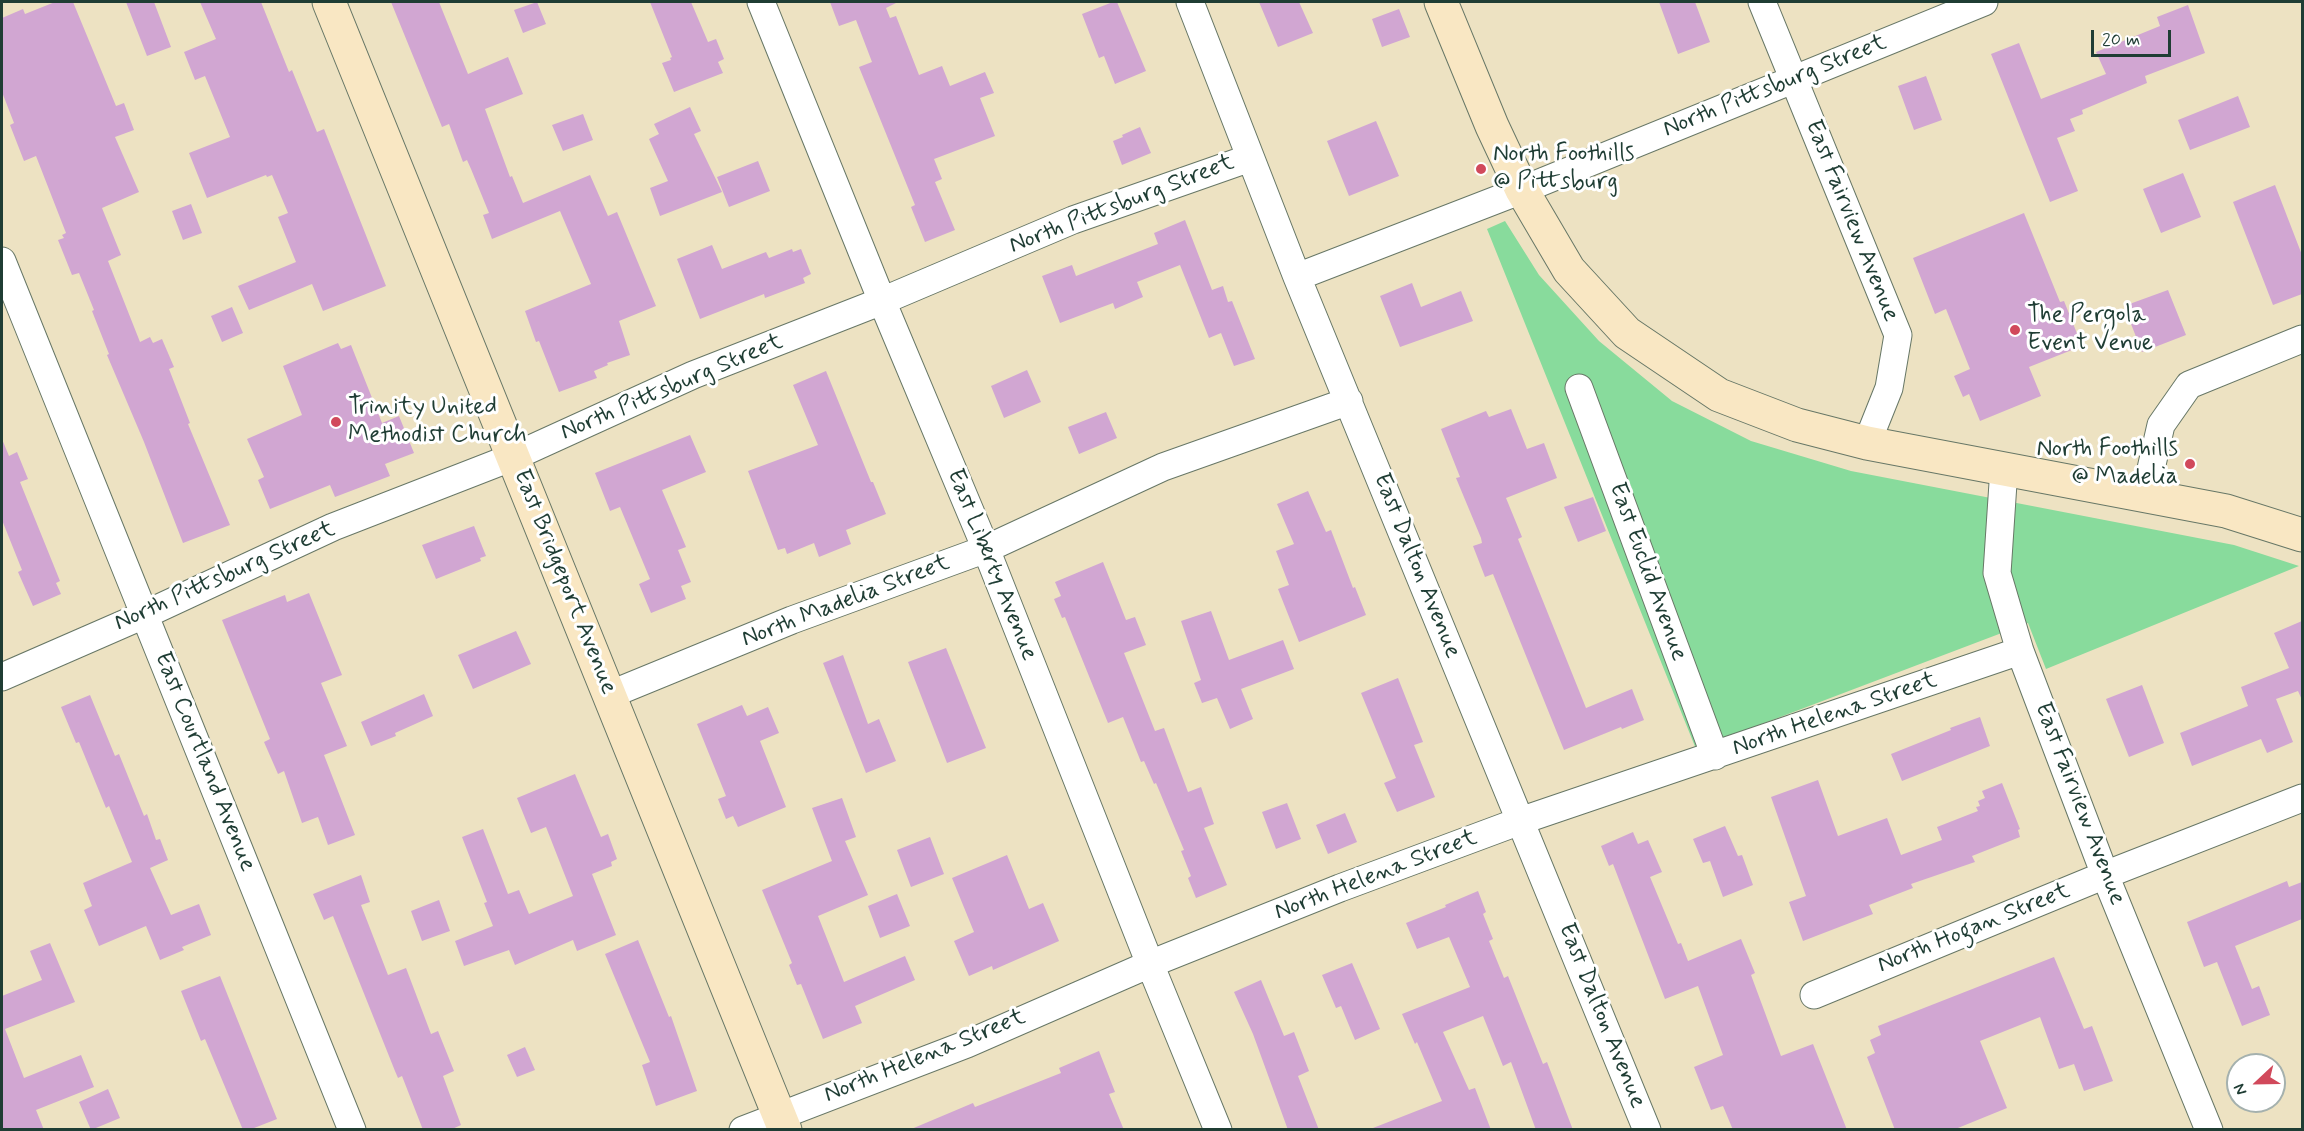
<!DOCTYPE html>
<style>
body{margin:0}
#map{position:relative;width:2304px;height:1131px;overflow:hidden;background:#ede2c2;font-family:Mynerve,sans-serif}
canvas{display:block}
.frame{position:absolute;inset:0;border:3px solid #1f3d34;pointer-events:none}
.north{position:absolute;left:2226px;top:1053px;width:60px;height:60px;box-sizing:border-box;background:#fff;border:2px solid #a5b1ae;border-radius:50%;rotate:248deg;font-size:16px;font-weight:700;line-height:24px;text-align:center;color:#1f3d34}
.north::after{content:'';display:block;margin:auto;width:21px;height:27px;background:#d1495b;clip-path:polygon(50% 0,100% 100%,50% 72%,0 100%)}
.scale{position:absolute;left:2091px;top:30px;width:80px;height:27px;box-sizing:border-box;border:3px solid #1f3d34;border-top:0;padding-left:8px;font-size:18px;line-height:21px;white-space:nowrap;color:#1f3d34;-webkit-text-stroke:4px #fff;paint-order:stroke}
</style>
<div id="map">
<canvas width="2304" height="1131"></canvas>
<div class="frame"></div>
<div class="north">N</div>
<div class="scale">20 m</div>
</div>
<script>
const c = document.querySelector('canvas').getContext('2d');
c.lineJoin = 'round';
function fillPath(path, color) { c.fillStyle = color; c.fill(path, 'evenodd'); }
const poly = rows => new Path2D(rows.map(r => 'M' + r).join(''));
function trace(path, color, width, dash) { c.strokeStyle = color; c.lineWidth = width; c.lineCap = dash ? 'butt' : 'round'; c.setLineDash(dash || []); c.stroke(path); }
function drawText(font, color, halo, rows, align = 'center') {
  c.font = font + ' Mynerve,sans-serif'; c.lineWidth = 6; c.setLineDash([]); c.textBaseline = 'middle'; c.strokeStyle = halo; c.fillStyle = color; for (const [text, x, y, turn = 0] of rows) {
    c.save(); c.translate(x, y); c.rotate((+turn || 0) * Math.PI / 180); c.textAlign = isNaN(turn) ? turn : align; if (halo) c.strokeText(text, 0, 0); c.fillText(text, 0, 0); c.restore();
  }
}
const green = poly([
 [1505,221,1539,275,1599,341,1672,401,1751,441,1851,471,2234,545,2299,566,2046,669,2028,623,1696,749,1487,229]
]);
const building = poly([
 [55,2,73,2,116,106,124,103,134,130,115,137,139,192,102,208,121,255,108,261,140,342,150,337,153,343,162,339,174,367,169,369,190,423,188,424,230,525,183,543,144,442,107,355,109,354,92,311,94,310,79,273,72,275,58,240,64,238,62,235,66,233,36,156,24,161,10,125,14,123,2,92,2,18,23,9,25,14],
 [126,2,154,2,171,47,147,56],
 [200,2,261,2,289,72,292,70,317,132,324,129,386,286,323,311,312,284,249,310,238,286,296,262,278,217,288,213,272,175,267,177,266,175,207,198,189,153,230,137,205,76,195,80,184,52,216,39],
 [391,2,439,2,468,74,508,57,523,94,485,109,510,177,512,176,523,203,590,175,608,216,617,212,656,306,619,321,630,355,607,363,608,365,594,371,597,378,559,392,539,341,536,342,525,311,591,284,560,211,492,239,483,215,489,213,471,169,467,160,463,162,449,124,442,127],
 [537,2,546,24,523,33,514,10],
 [650,2,691,2,708,42,716,39,724,59,718,62,723,73,674,92,662,63,671,60,670,58,672,57],
 [830,2,898,2,886,8,890,18,896,16,919,75,942,66,950,86,985,72,994,93,980,98,995,136,934,159,942,179,935,182,955,230,925,242,911,207,915,205,859,67,872,62,856,20,839,26],
 [1113,2,1117,2,1146,71,1115,84,1104,56,1099,58,1082,14],
 [1259,2,1299,2,1313,33,1278,47],
 [1659,2,1695,2,1710,42,1678,54],
 [2188,5,2205,53,2145,76,2147,83,2082,110,2083,114,2070,119,2075,131,2057,138,2078,191,2050,202,1991,54,2019,43,2041,99,2106,74,2096,52,2160,26,2157,17],
 [1399,9,1410,37,1382,47,1372,19],
 [1926,76,1942,120,1914,130,1898,86],
 [2238,96,2250,127,2190,150,2178,120],
 [690,107,701,131,694,134,722,192,660,216,650,188,668,181,649,139,659,134,654,124],
 [583,114,593,140,563,151,552,125],
 [1376,121,1399,176,1349,196,1327,141],
 [1140,127,1151,153,1122,165,1113,141,1123,137,1122,135],
 [758,161,770,191,729,207,717,177],
 [2183,173,2201,217,2161,233,2143,189],
 [2275,185,2302,255,2302,294,2273,305,2233,202],
 [191,204,202,233,183,240,172,211],
 [2024,213,2060,302,2064,301,2082,346,2029,367,2041,396,1980,421,1969,394,1963,397,1954,376,1970,369,1946,309,1935,314,1913,258],
 [1185,220,1212,290,1223,286,1228,302,1232,301,1255,359,1234,366,1221,333,1209,338,1180,265,1137,282,1143,297,1115,309,1113,303,1060,323,1042,276,1072,265,1076,276,1158,244,1154,233],
 [712,245,722,269,766,252,769,258,792,249,793,252,801,249,811,274,803,278,805,283,765,298,764,294,700,319,677,259],
 [1412,283,1421,307,1461,291,1473,321,1400,347,1380,296],
 [2168,290,2186,335,2142,352,2124,306],
 [232,307,243,333,222,342,211,316],
 [338,343,341,349,351,345,382,423,399,416,414,453,385,464,390,476,335,497,330,485,270,509,258,480,264,477,247,439,302,415,283,366],
 [1027,370,1041,402,1004,418,991,386],
 [826,371,871,482,873,482,886,514,846,530,851,544,819,557,814,543,787,554,785,548,778,550,748,471,818,445,793,385],
 [1511,409,1527,449,1544,443,1557,478,1506,498,1522,537,1518,539,1586,708,1632,689,1644,720,1622,729,1621,727,1564,750,1493,574,1485,577,1473,546,1482,543,1481,538,1456,478,1460,477,1441,429,1486,411,1489,417],
 [1106,412,1117,438,1079,454,1068,427],
 [690,435,706,472,662,490,686,547,678,550,691,582,681,586,686,599,651,613,639,584,650,579,620,507,610,511,595,473],
 [2,439,9,456,17,452,28,479,20,482,60,581,56,583,61,594,33,606,18,572,22,570,2,520],
 [1308,491,1326,532,1331,530,1353,588,1355,587,1366,615,1299,642,1278,589,1289,585,1276,551,1294,544,1277,504],
 [1593,497,1606,531,1578,542,1564,507],
 [474,526,486,556,480,558,481,561,436,579,422,545],
 [1103,562,1126,620,1135,617,1146,645,1124,653,1155,731,1164,728,1188,792,1201,787,1214,824,1204,828,1227,885,1196,898,1188,878,1191,876,1181,851,1184,850,1156,783,1154,784,1144,761,1141,762,1123,717,1108,723,1065,617,1062,618,1054,599,1061,596,1055,582],
 [309,593,342,675,321,683,347,746,324,755,355,835,328,845,318,817,302,823,284,771,278,774,264,742,270,739,222,620,285,595,287,602],
 [1211,611,1229,660,1283,640,1294,669,1241,689,1253,719,1230,729,1217,698,1202,703,1194,683,1201,680,1181,621],
 [2302,621,2302,700,2298,691,2276,699,2293,742,2267,753,2261,739,2192,766,2180,733,2248,706,2241,687,2289,668,2274,633],
 [516,631,531,664,473,689,458,655],
 [946,648,986,748,947,763,908,662],
 [843,655,868,724,879,719,896,761,866,773,823,663],
 [1398,678,1423,742,1414,745,1435,797,1397,812,1384,783,1396,778,1361,693],
 [2142,685,2164,743,2129,757,2106,699],
 [424,694,433,716,395,733,396,736,371,746,361,722],
 [90,695,115,756,119,754,144,816,147,814,156,840,160,839,168,860,150,868,171,915,199,904,211,935,182,947,184,950,160,960,146,926,99,946,84,910,92,906,83,883,132,862,109,806,106,808,79,742,76,743,61,707],
 [742,705,747,716,768,707,779,733,760,741,786,807,738,827,733,816,726,819,718,799,726,796,697,724],
 [1980,717,1990,746,1902,781,1891,754,1951,730,1950,728],
 [575,774,601,837,608,834,617,859,611,862,612,866,592,874,616,935,577,951,573,940,515,965,509,950,464,966,455,941,493,926,484,903,487,902,462,837,483,829,508,894,519,890,529,914,573,896,546,827,531,833,517,798],
 [1818,780,1838,836,1887,818,1901,855,1942,840,1937,827,1978,811,1976,807,1980,806,1978,801,1985,798,1982,791,2002,783,2020,829,2018,830,2020,837,1972,856,1975,862,1911,884,1913,888,1869,905,1873,914,1803,941,1789,902,1806,896,1771,797],
 [842,798,856,837,845,841,868,895,818,916,844,982,905,956,915,980,855,1006,862,1023,823,1039,801,984,797,985,789,965,792,963,762,890,832,861,812,808],
 [1287,803,1301,839,1276,849,1262,812],
 [1345,813,1357,842,1328,854,1316,825],
 [1725,826,1738,856,1742,855,1753,885,1723,897,1710,861,1703,863,1693,839],
 [1633,832,1638,844,1648,840,1662,872,1650,877,1678,944,1681,943,1688,961,1741,939,1755,973,1751,975,1781,1056,1813,1044,1847,1130,1733,1130,1723,1106,1711,1110,1694,1067,1723,1055,1698,986,1665,999,1613,864,1609,866,1601,846],
 [930,837,944,874,911,887,897,850],
 [1007,855,1029,909,1043,903,1059,941,993,970,992,966,969,976,954,941,974,932,952,878],
 [361,875,370,902,361,905,388,975,406,968,431,1034,438,1031,454,1071,443,1076,461,1125,450,1130,423,1130,402,1076,398,1078,395,1071,333,916,324,920,313,894],
 [2287,881,2289,887,2302,882,2302,919,2235,946,2252,989,2259,986,2270,1015,2242,1026,2217,962,2204,967,2187,922],
 [1478,891,1486,912,1483,914,1493,939,1489,941,1504,978,1508,976,1543,1064,1547,1062,1573,1130,1536,1130,1511,1062,1503,1066,1483,1016,1443,1032,1469,1090,1475,1088,1491,1130,1374,1130,1373,1128,1442,1101,1417,1042,1415,1044,1402,1014,1470,987,1449,937,1417,949,1406,923,1446,907,1445,905],
 [897,894,910,926,880,938,868,906],
 [439,900,450,931,422,941,411,911],
 [638,940,669,1017,671,1016,697,1091,656,1106,642,1065,650,1062,605,954],
 [50,943,75,1002,5,1029,24,1078,81,1055,94,1087,36,1110,44,1130,2,1130,2,996,42,980,30,951],
 [2054,957,2084,1029,2092,1026,2113,1081,2084,1091,2074,1064,2059,1069,2040,1017,1980,1041,2007,1108,1953,1130,1895,1130,1867,1057,1875,1053,1870,1040,1881,1035,1878,1026],
 [1352,963,1380,1029,1355,1040,1341,1006,1336,1008,1322,975],
 [220,976,277,1119,249,1130,243,1130,205,1039,201,1041,181,991],
 [1261,980,1284,1036,1294,1032,1309,1071,1298,1076,1319,1130,1288,1130,1253,1034,1234,992],
 [525,1047,535,1070,517,1077,507,1055],
 [1099,1051,1115,1092,1109,1094,1124,1130,909,1130,973,1103,975,1107,1061,1073,1059,1068],
 [108,1089,120,1118,91,1130,79,1102]
]);
const street = poly([
 [761,2,882,301,986,549,1150,964,1218,1130],
 [1190,2,1297,277,1647,1130],
 [1762,2,1898,335,1889,388,1867,443],
 [2,261,352,1130],
 [1297,277,1522,190,1984,2],
 [1579,388,1715,756],
 [2004,468,1997,573,2020,651,2105,875,2209,1130],
 [2145,495,2161,425,2189,385,2302,339],
 [2,677,144,615,333,527,513,457,693,375,882,301,1073,220,1250,158],
 [609,695,792,620,986,549,1163,467,1349,401],
 [1814,995,2105,875,2302,798],
 [743,1130,967,1044,1150,964,1340,888,1520,821,2020,651]
]);
const secondary = poly([
 [329,2,785,1130],
 [1441,2,1492,126,1522,190,1569,270,1627,333,1719,395,1797,425,1867,443,2226,511,2302,535]
]);
const markers = [
 [1481,169,6,"#d1495b"],
 [2015,330,6,"#d1495b"],
 [336,422,6,"#d1495b"],
 [2190,464,6,"#d1495b"]
];
const streetNames = [
 ["North Pittsburg Street",1775,87,-22],
 ["North Pittsburg Street",1122,205,-21],
 ["East Fairview Avenue",1851,221,68],
 ["North Pittsburg Street",672,388,-23],
 ["East Liberty Avenue",991,565,68],
 ["East Dalton Avenue",1416,566,68],
 ["East Euclid Avenue",1647,572,70],
 ["North Pittsburg Street",225,577,-24],
 ["East Bridgeport Avenue",564,582,68],
 ["North Madelia Street",846,602,-21],
 ["North Helena Street",1835,715,-19],
 ["East Courtland Avenue",204,762,68],
 ["East Fairview Avenue",2079,804,69],
 ["North Helena Street",1376,876,-21],
 ["North Hogan Street",1974,929,-22],
 ["East Dalton Avenue",1601,1016,68],
 ["North Helena Street",925,1057,-22]
];
const poiNames = [
 ["North Foothills",1493,155],
 ["@ Pittsburg",1493,183],
 ["The Pergola",2027,316],
 ["Event Venue",2027,344],
 ["Trinity United",348,408],
 ["Methodist Church",348,436],
 ["North Foothills",2178,450,"right"],
 ["@ Madelia",2178,478,"right"]
];
fillPath(green, '#88db9c');
fillPath(building, '#d1a6d2');
trace(street, '#677766', 29);
trace(secondary, '#677766', 35);
trace(street, '#fff', 27);
trace(secondary, '#f9e7c3', 33);
for (const [x, y, r, color] of markers) { const dot = new Path2D(); dot.arc(x, y, r, 0, 2 * Math.PI); c.fillStyle = color; c.fill(dot); trace(dot, '#fff', 2); }
drawText('24px', '#1f3d34', '#fff', streetNames);
drawText('24px', '#1f3d34', '#fff', poiNames, 'left');
</script>
